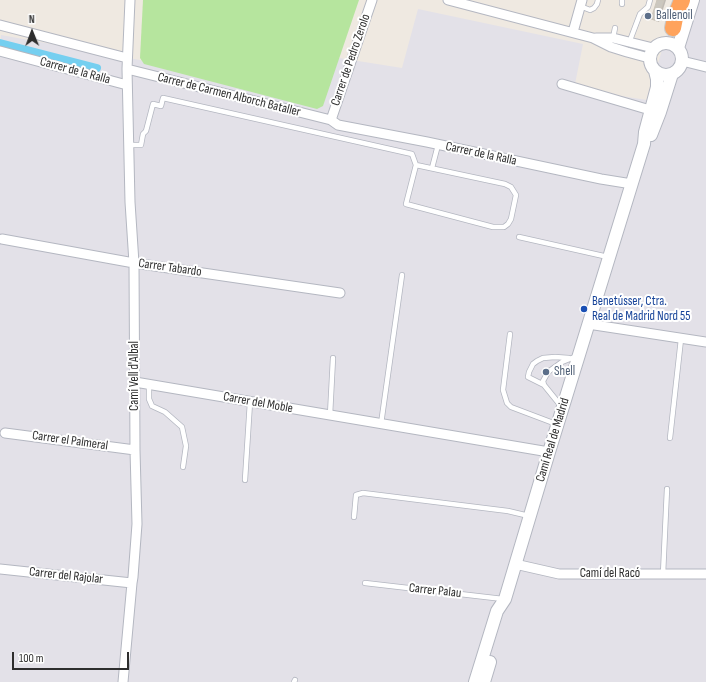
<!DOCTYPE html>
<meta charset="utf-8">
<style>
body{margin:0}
#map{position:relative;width:706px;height:682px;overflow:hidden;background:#efe9e1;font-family:"Sofia Sans Condensed",sans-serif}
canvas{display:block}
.north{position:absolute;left:12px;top:12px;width:40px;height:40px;-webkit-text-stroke:3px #fff;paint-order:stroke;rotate:359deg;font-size:11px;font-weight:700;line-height:16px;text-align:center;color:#2e2e2e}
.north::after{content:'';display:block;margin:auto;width:14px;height:18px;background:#2e2e2e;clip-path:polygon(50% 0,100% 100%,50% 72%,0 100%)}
.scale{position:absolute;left:12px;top:652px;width:117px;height:18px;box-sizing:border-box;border:2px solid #2e2e2e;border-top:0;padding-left:5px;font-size:12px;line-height:14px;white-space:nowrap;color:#2e2e2e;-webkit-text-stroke:3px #fff;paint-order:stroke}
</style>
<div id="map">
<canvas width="706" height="682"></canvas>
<div class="north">N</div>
<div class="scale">100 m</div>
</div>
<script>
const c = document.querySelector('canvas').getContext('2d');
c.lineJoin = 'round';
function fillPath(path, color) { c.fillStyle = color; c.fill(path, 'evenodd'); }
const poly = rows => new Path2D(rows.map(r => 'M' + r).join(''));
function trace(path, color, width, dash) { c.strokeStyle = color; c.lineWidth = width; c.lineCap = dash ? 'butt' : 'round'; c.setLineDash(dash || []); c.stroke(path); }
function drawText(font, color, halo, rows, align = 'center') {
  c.font = font + ' "Sofia Sans Condensed",sans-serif'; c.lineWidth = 4; c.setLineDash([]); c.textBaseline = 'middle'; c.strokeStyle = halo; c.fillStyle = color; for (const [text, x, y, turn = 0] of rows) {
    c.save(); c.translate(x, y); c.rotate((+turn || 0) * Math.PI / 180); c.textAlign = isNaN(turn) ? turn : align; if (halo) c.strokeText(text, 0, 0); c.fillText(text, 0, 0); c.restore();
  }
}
const industrial = poly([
 [677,0,706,0,706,682,0,682,0,46,1,35,306,90,314,54,402,68,418,9,583,44,574,89,647,100]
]);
const green = poly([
 [143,0,359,0,323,106,317,109,144,64,140,58]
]);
const shadow = poly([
 [658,0,666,0,659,22,654,20,652,18]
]);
const canal = poly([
 [0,43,97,68]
]);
const building = poly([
 [657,0,664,0,657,21,651,19,657,0]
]);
const lane = poly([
 [622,4,622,0],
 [580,6,590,10,594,8,597,4,598,0],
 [613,38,615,28],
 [629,43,640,14,648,7,650,0],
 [128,145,141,145,143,134,146,131,153,104,161,106,163,98,412,154,416,165],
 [416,165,505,184,511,187,516,195,511,219,508,224,504,227,493,227,406,204,416,165],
 [432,168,438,145],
 [519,237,608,257],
 [510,334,503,390,507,403,511,407,556,424],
 [149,385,149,399,152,406,165,412,182,427,186,446,183,467],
 [544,385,528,377,529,372,533,364,537,361,543,358,555,357,569,358],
 [561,406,544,385,543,381,548,372,562,362,577,356],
 [330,415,333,358],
 [381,424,402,275],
 [670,438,681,339],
 [245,480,250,402],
 [354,517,356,495,363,493,508,511,529,516],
 [663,574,667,489],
 [365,583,503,599],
 [294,682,295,680]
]);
const street = poly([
 [448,0,593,38,611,47,627,52,649,58],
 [0,25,127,58],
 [573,32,582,0],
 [596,38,613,38,653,48],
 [0,51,127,85],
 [682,61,706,67],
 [127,69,331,120,338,125,427,142,601,179,632,184],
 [562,84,650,110],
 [331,120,372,0],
 [2,239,134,263,340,293],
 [588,324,706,342],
 [135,382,549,452],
 [5,433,135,450],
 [515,564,559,574,706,574],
 [0,569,132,583],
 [123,682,132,583,133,577,137,524,135,450,134,263,130,202,127,69,130,0]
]);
const secondary = poly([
 '650 59a16 16 0 1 1 32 0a16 16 0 1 1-32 0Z',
 [678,48,693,0],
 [651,135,660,112,672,74],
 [475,682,497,611,505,599,549,452,644,144,645,132,657,87,657,79,655,71],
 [484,682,490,662]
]);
const highway = poly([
 [673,28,675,18,682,0]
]);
const markers = [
 [648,16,4,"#5c6f8a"],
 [584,309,4,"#1a4fb4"],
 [546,372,4,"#5c6f8a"]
];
const serviceNames = [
 ["Ballenoil",656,16],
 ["Shell",554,372]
];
const streetNames = [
 ["Carrer de Pedro Zerolo",351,60,-71],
 ["Carrer de la Ralla",75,71,15],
 ["Carrer de Carmen Alborch Bataller",229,95,14],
 ["Carrer de la Ralla",481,154,12],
 ["Carrer Tabardo",170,268,8],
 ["Camí Vell d'Albal",135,376,-90],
 ["Carrer del Moble",258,403,10],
 ["Camí Real de Madrid",553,440,-73],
 ["Carrer el Palmeral",70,441,8],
 ["Camí del Racó",610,574],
 ["Carrer del Rajolar",66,576,6],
 ["Carrer Palau",435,591,6]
];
const transitNames = [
 ["Benetússer, Ctra.",592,302],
 ["Real de Madrid Nord 55",592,317]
];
fillPath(industrial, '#e3e1e8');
fillPath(green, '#b6e59e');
fillPath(shadow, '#0003');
trace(canal, '#75cff0', 8);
fillPath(building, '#cbc7bf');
trace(building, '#cbc5ba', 1);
trace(lane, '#b4b7c1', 6);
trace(street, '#b4b7c1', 11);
trace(secondary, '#b4b7c1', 14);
trace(highway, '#c9c9c9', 18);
trace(lane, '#fff', 4.5);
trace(street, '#fff', 9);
trace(secondary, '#fff', 12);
trace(highway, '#ffa35c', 16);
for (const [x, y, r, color] of markers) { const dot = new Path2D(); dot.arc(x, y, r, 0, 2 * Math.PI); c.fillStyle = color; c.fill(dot); trace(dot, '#fff', 1.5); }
drawText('13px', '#4e5e75', '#fff', serviceNames, 'left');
drawText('13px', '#2e2e2e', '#fff', streetNames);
drawText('13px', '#164399', '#fff', transitNames, 'left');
</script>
